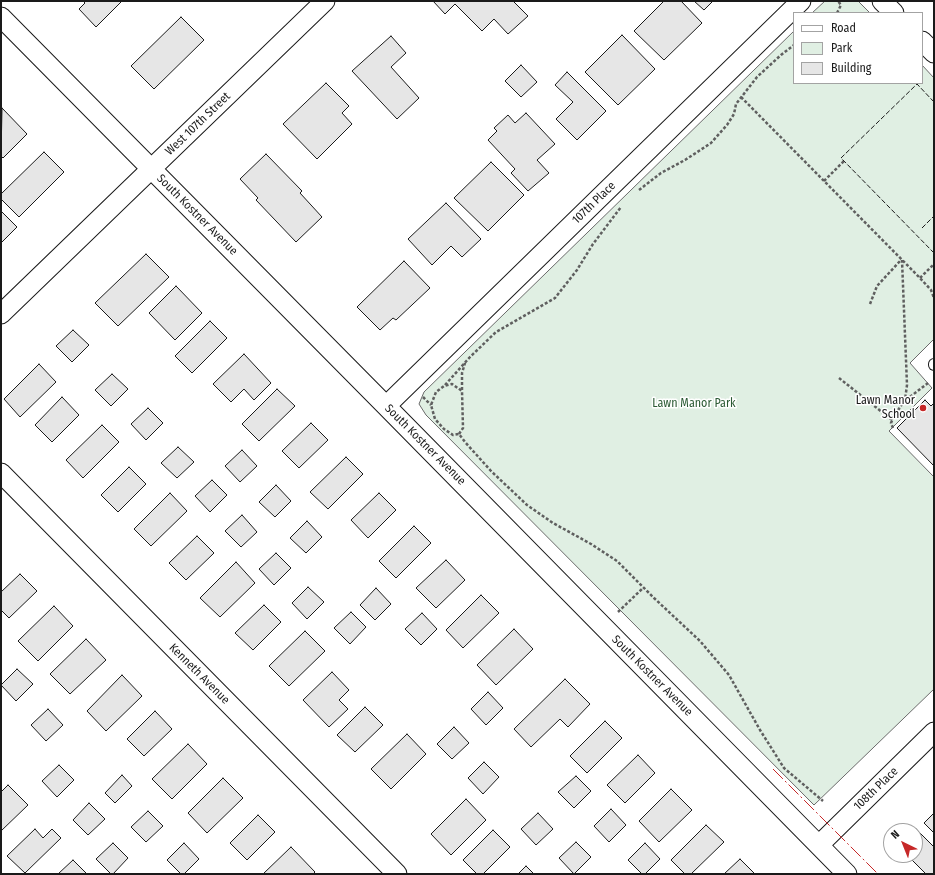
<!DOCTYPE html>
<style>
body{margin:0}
#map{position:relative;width:935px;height:875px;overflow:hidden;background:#fff;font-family:"Fira Sans Condensed",sans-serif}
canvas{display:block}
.frame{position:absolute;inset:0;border:2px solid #1a1a1a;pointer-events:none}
.legend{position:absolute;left:793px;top:12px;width:130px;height:72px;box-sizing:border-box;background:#fff;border:1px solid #a3a3a3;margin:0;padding:5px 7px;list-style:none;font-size:12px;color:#1a1a1a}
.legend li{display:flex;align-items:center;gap:8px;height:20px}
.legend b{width:20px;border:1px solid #a3a3a3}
.north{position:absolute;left:883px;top:823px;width:40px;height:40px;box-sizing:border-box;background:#fff;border:1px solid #a3a3a3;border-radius:50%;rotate:317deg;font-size:11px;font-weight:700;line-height:16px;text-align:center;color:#1a1a1a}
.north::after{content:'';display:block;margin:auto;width:14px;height:18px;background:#c62828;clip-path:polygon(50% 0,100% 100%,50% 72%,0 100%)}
</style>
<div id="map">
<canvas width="935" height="875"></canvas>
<div class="frame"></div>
<ul class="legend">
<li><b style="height:5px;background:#fff"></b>Road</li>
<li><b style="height:11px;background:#e0efe3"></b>Park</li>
<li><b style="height:11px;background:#e6e6e6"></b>Building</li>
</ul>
<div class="north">N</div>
</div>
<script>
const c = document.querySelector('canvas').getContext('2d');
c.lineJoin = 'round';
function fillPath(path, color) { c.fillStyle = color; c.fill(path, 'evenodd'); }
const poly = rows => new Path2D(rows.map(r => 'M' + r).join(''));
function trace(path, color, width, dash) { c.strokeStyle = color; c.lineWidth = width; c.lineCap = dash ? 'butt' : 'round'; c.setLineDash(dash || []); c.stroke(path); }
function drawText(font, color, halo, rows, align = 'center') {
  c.font = font + ' "Fira Sans Condensed",sans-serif'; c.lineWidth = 3; c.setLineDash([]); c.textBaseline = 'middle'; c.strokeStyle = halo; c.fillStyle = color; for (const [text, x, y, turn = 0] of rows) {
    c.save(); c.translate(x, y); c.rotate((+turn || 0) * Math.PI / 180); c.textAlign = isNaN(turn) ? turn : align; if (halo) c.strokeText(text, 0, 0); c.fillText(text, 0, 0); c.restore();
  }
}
const green = poly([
 [825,1,858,1,870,13,812,13,825,1],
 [794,31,794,83,922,83,922,65,934,78,934,339,910,363,932,388,889,431,934,477,934,689,814,805,426,415,419,404,424,392,794,31]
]);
const building = poly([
 [83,1,122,1,96,27,79,9,85,3,83,1],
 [433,1,513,1,528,16,508,34,494,19,482,31,455,4,445,14,433,1],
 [664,1,681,1,702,23,664,60,634,31,664,1],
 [694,1,713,1,704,10,694,1],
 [181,17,204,40,154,89,131,66,181,17],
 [622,35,655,69,618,105,585,72,622,35],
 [391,36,406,53,391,67,419,98,397,119,352,71,391,36],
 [521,65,537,82,521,97,505,81,521,65],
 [567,72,606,111,577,140,556,119,573,102,555,85,567,72],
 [326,83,349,106,342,113,352,124,317,159,283,124,326,83],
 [2,108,27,134,3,158,1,156,2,108],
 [526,113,555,144,537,160,549,173,528,191,511,173,515,169,488,140,497,131,494,128,508,115,515,123,526,113],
 [44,152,64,172,19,217,1,199,1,194,44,152],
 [266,154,302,191,300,193,322,217,296,242,256,200,258,198,240,179,266,154],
 [491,162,524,195,488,231,454,198,491,162],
 [446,203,481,239,462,257,451,246,432,265,408,239,446,203],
 [1,211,17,227,2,242,1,241,1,211],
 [146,254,169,277,118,326,95,303,146,254],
 [404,261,430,288,396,320,393,318,380,330,357,307,404,261],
 [176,286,202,313,175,340,149,313,176,286],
 [210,321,227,338,192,373,175,356,210,321],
 [73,330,89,345,72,362,56,346,73,330],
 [244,354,271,383,254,400,244,389,231,402,213,384,244,354],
 [39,364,56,382,20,417,4,399,39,364],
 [112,374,128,389,111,406,95,390,112,374],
 [277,389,295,406,259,441,242,424,277,389],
 [62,397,79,415,52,442,35,425,62,397],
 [925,400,931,406,934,403,934,466,897,428,925,400],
 [148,408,163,423,146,440,131,424,148,408],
 [311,423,328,440,299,468,282,451,311,423],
 [102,425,119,442,83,478,66,460,102,425],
 [178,447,194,462,177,478,161,463,178,447],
 [242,450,257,466,240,482,225,466,242,450],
 [346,457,363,474,328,509,310,492,346,457],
 [129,467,146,484,118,512,101,495,129,467],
 [212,480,227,495,210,512,195,496,212,480],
 [276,485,291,501,275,517,259,502,276,485],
 [170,493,187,511,151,546,134,529,170,493],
 [379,493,396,510,368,538,351,520,379,493],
 [242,515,257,532,241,547,225,531,242,515],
 [307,521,322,537,306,553,290,538,307,521],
 [414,526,431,543,396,578,379,561,414,526],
 [197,536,214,553,186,580,169,563,197,536],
 [276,553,291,568,274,585,259,569,276,553],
 [446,560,465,580,436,608,416,588,446,560],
 [236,562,255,583,220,617,200,598,236,562],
 [20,574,37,591,9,618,1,610,1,592,20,574],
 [308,587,324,602,307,619,292,603,308,587],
 [376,588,391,604,375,620,360,605,376,588],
 [481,595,499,613,463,648,446,630,481,595],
 [264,605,281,622,253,650,235,633,264,605],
 [54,606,73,626,38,661,18,641,54,606],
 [351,612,366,627,350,644,334,628,351,612],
 [422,613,437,629,421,645,405,629,422,613],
 [514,629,533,649,496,685,477,665,514,629],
 [305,631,325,651,289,686,269,666,305,631],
 [86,639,106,660,70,694,50,674,86,639],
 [17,669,33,684,16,701,1,685,17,669],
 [332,672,349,690,339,700,348,709,329,727,303,700,332,672],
 [122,675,142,696,106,731,87,711,122,675],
 [565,679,590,704,568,727,560,719,531,747,514,729,565,679],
 [488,692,503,708,486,725,471,709,488,692],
 [365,707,383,725,355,752,337,735,365,707],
 [48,709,63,725,46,741,31,725,48,709],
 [155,711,172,729,144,756,127,739,155,711],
 [605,721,622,738,587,773,570,756,605,721],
 [454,727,469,743,452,759,437,744,454,727],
 [407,734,426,754,391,789,371,769,407,734],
 [188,744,207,764,172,799,152,779,188,744],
 [638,755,655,773,625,803,607,785,638,755],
 [484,762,499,777,483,794,468,778,484,762],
 [59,765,74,780,57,797,42,781,59,765],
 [122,775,132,786,115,803,105,793,122,775],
 [576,776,591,791,574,808,558,792,576,776],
 [223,778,243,798,207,833,188,813,223,778],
 [8,785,28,805,1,831,1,792,8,785],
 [671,789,692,810,659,842,639,821,671,789],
 [466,799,486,820,451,855,431,834,466,799],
 [89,803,105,819,88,835,73,820,89,803],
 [611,809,626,825,609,842,594,826,611,809],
 [148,811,163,826,146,842,131,827,148,811],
 [538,813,553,829,536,845,521,829,538,813],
 [934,813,934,833,924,823,934,813],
 [258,815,275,832,247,860,230,843,258,815],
 [706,825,724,842,691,874,685,874,671,860,706,825],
 [35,829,43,838,52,829,61,838,25,873,7,856,35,829],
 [916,829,934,847,934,874,926,874,907,855,915,855,915,831,914,831,916,829],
 [493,830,510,847,483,874,477,874,463,860,493,830],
 [576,842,591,857,574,874,559,858,576,842],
 [113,843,128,858,113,874,111,874,96,859,113,843],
 [184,843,199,859,184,874,181,874,167,860,184,843],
 [645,843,660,859,645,874,642,874,628,860,645,843],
 [291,847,315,872,313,874,263,874,291,847],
 [740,859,755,874,724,874,740,859],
 [73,860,87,874,58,874,73,860],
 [526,866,534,874,518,874,526,866]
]);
const path = poly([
 [837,13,841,5,838,1],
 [741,97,920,278,931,290,934,298],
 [824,181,844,161],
 [639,190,661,173,685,160,711,143,727,125,734,114,736,104,757,77,781,55,794,45],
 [920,278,934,264],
 [870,304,877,286,901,260],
 [839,378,892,420],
 [445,385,470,357,496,332,555,298,577,270,593,244,621,207],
 [462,390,462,373,465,363],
 [423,397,431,405],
 [906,400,928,383],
 [893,428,891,423,894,416,905,400,907,385,902,260],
 [459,434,463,428,462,391,452,384,444,386,436,392,431,405,435,419,444,429,453,435,459,434,465,442,491,471,527,505,553,523,591,544,617,561,654,598,700,641,729,675,760,730,784,768,823,801],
 [618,612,643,588]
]);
const service = poly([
 [934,365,934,364]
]);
const minor = poly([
 [882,1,894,13],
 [1,17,386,406,847,874],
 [922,41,934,53],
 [1,314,325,1],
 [386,406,801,1],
 [1,473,397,874],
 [819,845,934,732]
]);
const fence = poly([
 [934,102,917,84,841,158,934,253],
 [922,228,934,216]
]);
const power = poly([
 [773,769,878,874]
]);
const markers = [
 [923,408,4,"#c62828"]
];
const streetNames = [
 ["West 107th Street",198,124,-44],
 ["107th Place",594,203,-44],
 ["South Kostner Avenue",197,215,45],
 ["South Kostner Avenue",425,445,45],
 ["Kenneth Avenue",199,674,45],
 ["South Kostner Avenue",652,676,45],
 ["108th Place",876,789,-44]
];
const poiNames = [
 ["Lawn Manor",915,401],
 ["School",915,415]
];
const parkNames = [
 ["Lawn Manor Park",694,404]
];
fillPath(green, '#e0efe3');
trace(green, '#6a6a6a', 1);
fillPath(building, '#e6e6e6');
trace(building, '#1a1a1a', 1);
trace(service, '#1a1a1a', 12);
trace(minor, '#1a1a1a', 21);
trace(path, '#5f5f5f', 2.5, [3, 2]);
trace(service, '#fff', 10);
trace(minor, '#fff', 19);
trace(fence, '#1a1a1a', 1, [5, 2]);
trace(power, '#c62828', 1, [14, 3, 2, 3]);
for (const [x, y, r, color] of markers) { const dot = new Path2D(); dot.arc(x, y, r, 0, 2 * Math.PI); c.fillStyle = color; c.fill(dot); trace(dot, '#fff', 1.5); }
drawText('12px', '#1a1a1a', '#fff', streetNames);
drawText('12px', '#1a1a1a', '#fff', poiNames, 'right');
drawText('12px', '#2b5a34', '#fff', parkNames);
</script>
